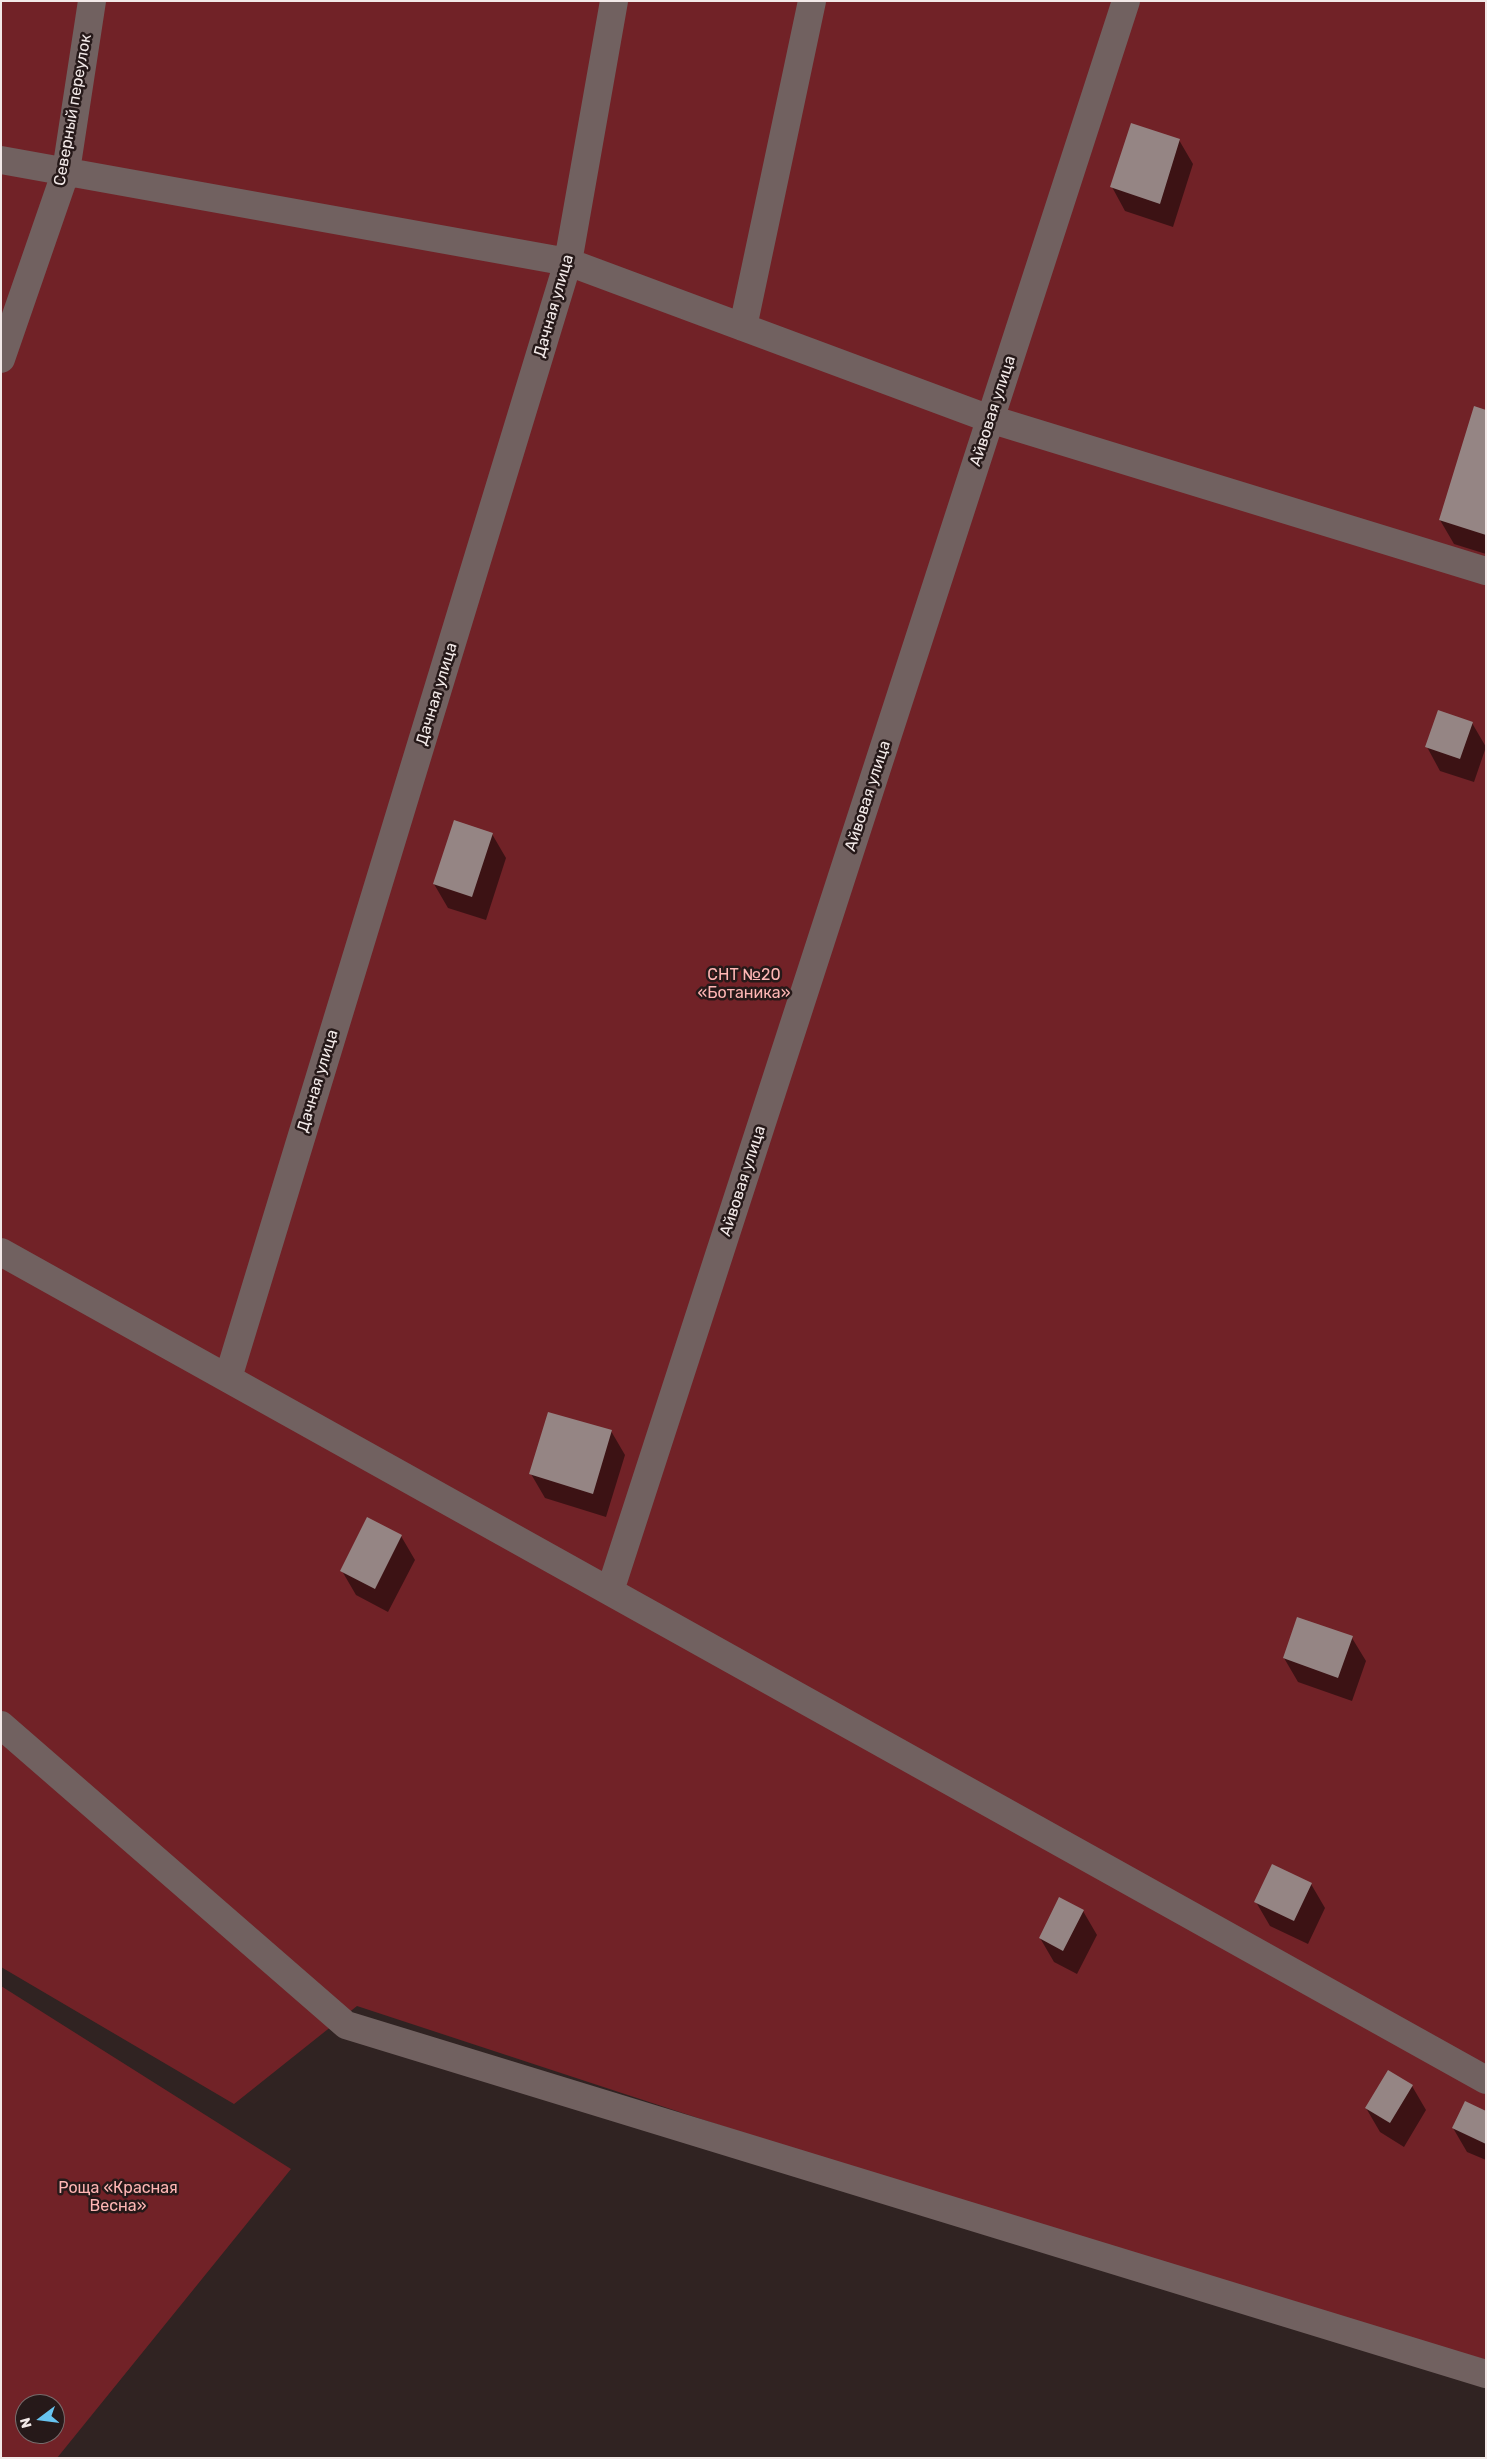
<!DOCTYPE html>
<meta charset="utf-8">
<style>
body{margin:0}
#map{position:relative;width:1487px;height:2459px;overflow:hidden;background:#302322;font-family:Rubik,sans-serif}
canvas{display:block}
.frame{position:absolute;inset:0;border:2px solid #f2e9e8;pointer-events:none}
.north{position:absolute;left:15px;top:2394px;width:50px;height:50px;box-sizing:border-box;background:#261919;border:1px solid #786c6c;border-radius:50%;rotate:255deg;font-size:14px;font-weight:700;line-height:20px;text-align:center;color:#f2e9e8}
.north::after{content:'';display:block;margin:auto;width:18px;height:22px;background:#67c4f0;clip-path:polygon(50% 0,100% 100%,50% 72%,0 100%)}
</style>
<div id="map">
<canvas width="1487" height="2459"></canvas>
<div class="frame"></div>
<div class="north">N</div>
</div>
<script>
const c = document.querySelector('canvas').getContext('2d');
c.lineJoin = 'round';
function fillPath(path, color) { c.fillStyle = color; c.fill(path, 'evenodd'); }
const poly = rows => new Path2D(rows.map(r => 'M' + r).join(''));
function trace(path, color, width, dash) { c.strokeStyle = color; c.lineWidth = width; c.lineCap = dash ? 'butt' : 'round'; c.setLineDash(dash || []); c.stroke(path); }
function drawText(font, color, halo, rows, align = 'center') {
  c.font = font + ' Rubik,sans-serif'; c.lineWidth = 5; c.setLineDash([]); c.textBaseline = 'middle'; c.strokeStyle = halo; c.fillStyle = color; for (const [text, x, y, turn = 0] of rows) {
    c.save(); c.translate(x, y); c.rotate((+turn || 0) * Math.PI / 180); c.textAlign = isNaN(turn) ? turn : align; if (halo) c.strokeText(text, 0, 0); c.fillText(text, 0, 0); c.restore();
  }
}
const green = poly([
 [1,1,1486,1,1486,2377,357,2006,234,2104,1,1967],
 [1,1986,291,2169,57,2458,1,2458],
 [25,2404,55,2404,55,2434,25,2434]
]);
const shadow = poly([
 [1179,140,1193,164,1173,227,1125,211,1112,187],
 [1486,411,1486,554,1454,544,1440,520],
 [1472,723,1486,747,1474,782,1440,771,1427,747],
 [492,834,506,858,486,920,448,908,434,884],
 [611,1431,625,1455,606,1517,545,1498,531,1474],
 [401,1536,415,1560,388,1612,356,1595,342,1571],
 [1352,1638,1366,1661,1352,1701,1298,1682,1284,1658],
 [1311,1884,1325,1908,1308,1944,1270,1926,1256,1902],
 [1083,1911,1097,1935,1077,1974,1054,1962,1040,1938],
 [1412,2086,1426,2110,1404,2147,1380,2132,1366,2108],
 [1486,2112,1486,2160,1467,2152,1453,2128]
]);
const building = poly([
 [1131,123,1180,139,1160,204,1110,187],
 [1474,406,1486,410,1486,535,1439,520],
 [1438,710,1473,722,1460,759,1425,747],
 [454,820,493,833,472,897,433,884],
 [548,1412,612,1430,593,1494,529,1474],
 [367,1517,402,1535,375,1589,340,1571],
 [1297,1617,1353,1636,1338,1678,1283,1658],
 [1272,1864,1312,1883,1294,1921,1254,1902],
 [1059,1897,1084,1910,1063,1951,1039,1938],
 [1388,2070,1413,2085,1390,2123,1365,2108],
 [1465,2101,1486,2111,1486,2144,1452,2128]
]);
const minor = poly([
 [1,160,568,262,990,419,1486,571],
 [743,327,812,1],
 [1,359,66,171,92,1],
 [1,1252,1486,2080],
 [228,1378,568,262,614,1],
 [610,1591,1126,1],
 [1,1725,346,2025,1486,2374]
]);
const streetNames = [
 ["Северный переулок",73,110,-80],
 ["Дачная улица",554,306,-74],
 ["Айвовая улица",993,411,-72],
 ["Дачная улица",437,694,-73],
 ["Айвовая улица",868,796,-72],
 ["Дачная улица",318,1081,-73],
 ["Айвовая улица",743,1181,-72]
];
const parkNames = [
 ["СНТ №20",744,975],
 ["«Ботаника»",744,993],
 ["Роща «Красная",118,2188],
 ["Весна»",118,2206]
];
fillPath(green, '#712227');
fillPath(shadow, '#0007');
fillPath(building, '#958584');
trace(minor, '#716160', 28);
drawText('16px', '#f2e9e8', '#261919', streetNames);
drawText('16px', '#feb6b4', '#261919', parkNames);
</script>
